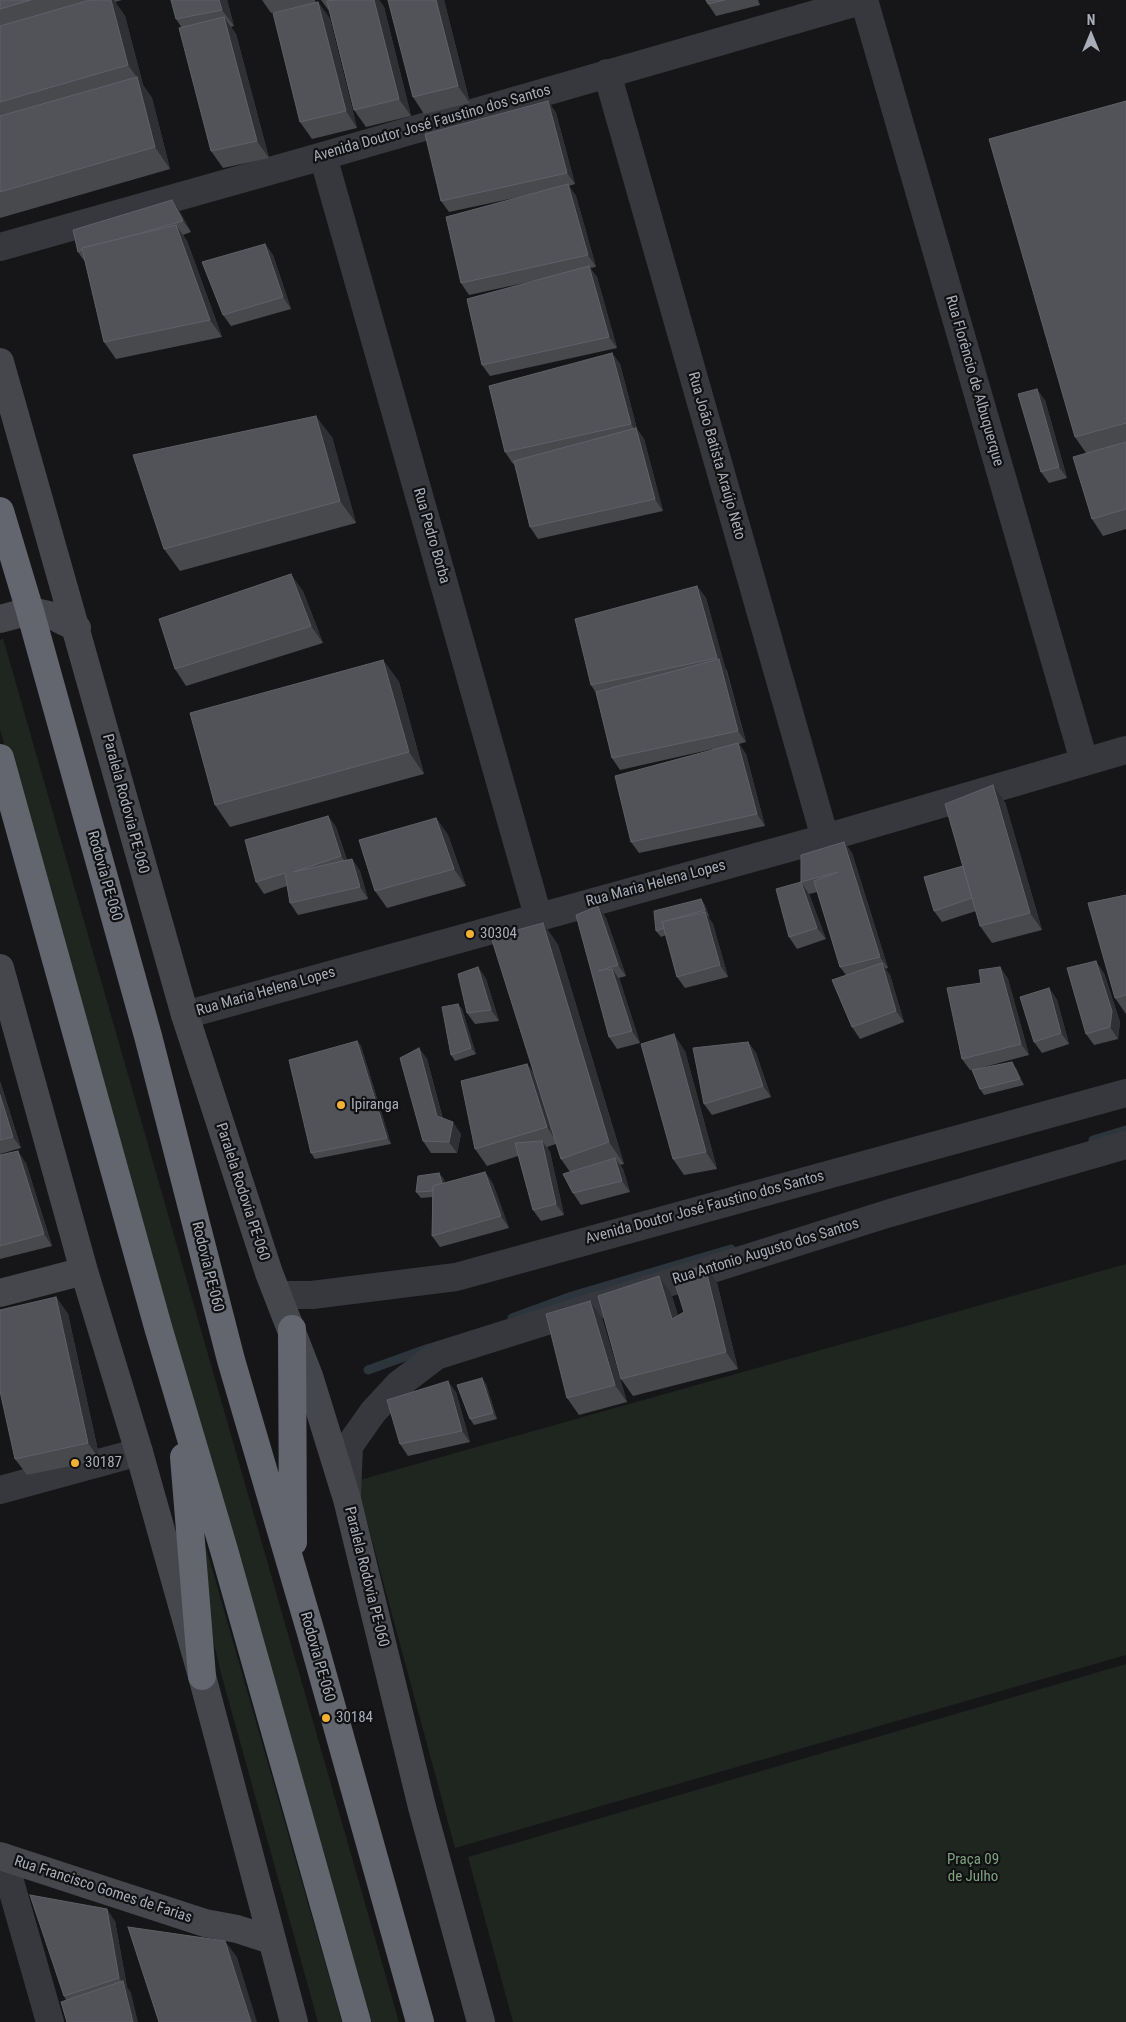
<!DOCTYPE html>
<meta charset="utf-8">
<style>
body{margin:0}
#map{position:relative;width:1126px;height:2022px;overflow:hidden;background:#161618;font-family:"Roboto Condensed",sans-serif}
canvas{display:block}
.north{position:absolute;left:1066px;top:10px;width:50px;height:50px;-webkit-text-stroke:4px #111113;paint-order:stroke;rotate:0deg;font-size:14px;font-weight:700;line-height:20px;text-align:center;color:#a8adb8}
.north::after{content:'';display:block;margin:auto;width:18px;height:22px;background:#a8adb8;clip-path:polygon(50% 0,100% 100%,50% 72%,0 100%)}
</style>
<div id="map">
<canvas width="1126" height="2022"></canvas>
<div class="north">N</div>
</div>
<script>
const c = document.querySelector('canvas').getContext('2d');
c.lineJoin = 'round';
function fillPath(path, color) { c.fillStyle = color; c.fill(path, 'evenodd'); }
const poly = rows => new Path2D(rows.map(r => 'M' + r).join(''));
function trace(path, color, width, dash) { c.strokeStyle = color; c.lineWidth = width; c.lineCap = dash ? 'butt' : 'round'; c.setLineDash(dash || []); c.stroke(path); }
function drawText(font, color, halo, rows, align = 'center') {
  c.font = font + ' "Roboto Condensed",sans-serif'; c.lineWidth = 4.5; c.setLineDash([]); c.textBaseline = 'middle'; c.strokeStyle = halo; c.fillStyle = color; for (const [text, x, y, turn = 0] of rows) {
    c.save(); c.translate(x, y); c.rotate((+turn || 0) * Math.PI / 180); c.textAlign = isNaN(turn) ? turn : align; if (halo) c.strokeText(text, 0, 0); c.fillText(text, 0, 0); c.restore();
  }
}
const green = poly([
 [3,638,399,2022,372,2022,0,729,0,640],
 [1126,1264,1126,1655,455,1848,356,1481],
 [201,1530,342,2022,318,2022,222,1677,192,1554],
 [1126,1664,1126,2022,513,2022,468,1857]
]);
const stream = poly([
 [1093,1140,1126,1130],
 [512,1318,572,1296,731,1249],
 [368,1370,429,1348]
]);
const street = poly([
 [864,0,1084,761],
 [607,73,825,838],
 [323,156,538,916],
 [0,247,323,156,864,0],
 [185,1015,825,838,1126,750],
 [279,1295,312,1295,456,1277,1126,1093],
 [0,1490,139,1452],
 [347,1495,349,1446,373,1412,398,1385,436,1356,890,1213,1126,1145],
 [3,1857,50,2022]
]);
const secondary = poly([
 [0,362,185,1015,269,1273,309,1376,347,1499,422,1807,481,2022],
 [0,619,30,611,53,616,77,628],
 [0,968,84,1271,139,1452,202,1676,294,2022],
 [0,1293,84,1271],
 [0,1856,205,1923,237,1929,271,1940]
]);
const highway = poly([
 [0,511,30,611,148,1036,231,1360,311,1633,420,2022],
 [0,758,158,1327,224,1550,357,2022],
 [292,1329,293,1542],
 [184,1457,202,1676]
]);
const wall = poly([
 [0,0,122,0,115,2,125,16,143,85,152,98,170,169,0,218],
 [171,0,227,0,234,26,231,27,236,34,269,158,223,168,211,151,182,28,176,19],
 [262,0,315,0,316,3,318,2,330,19,357,128,312,139,300,122,291,9,271,13],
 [321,0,379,0,384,7,411,116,366,127,354,110,329,11],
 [388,0,444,0,470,103,424,114,413,97],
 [706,0,758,0,760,5,716,16,708,4],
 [548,101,556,113,575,184,569,186,576,196,596,267,590,268,597,277,617,348,490,376,482,365,542,279,469,295,461,283,533,194,449,212,441,201],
 [1126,101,1126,529,1103,536,1092,519,1086,453,1075,437],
 [180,212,191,232,183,235,187,241,222,337,116,359,104,342,85,262,78,252],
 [265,244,273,255,291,309,231,326,223,315],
 [612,353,620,364,637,429,644,439,663,511,538,539,530,527,514,463,513,464,505,452],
 [1045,400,1067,478,1049,483,1041,472],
 [332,437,356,523,180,571,164,549],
 [697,586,706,598,725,668,727,671,746,742,739,744,746,754,765,826,639,853,631,842,713,749,620,770,612,758,596,693,591,685],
 [303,591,323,643,186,686,175,669],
 [383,660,399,682,424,774,230,827,215,805],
 [1005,802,1042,930,992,943,980,926,976,911,942,922,934,911],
 [328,816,336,827,347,860,352,859,360,871,368,899,298,915,290,903,287,886,264,894,256,882],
 [436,818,448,835,466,886,387,908,375,891],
 [844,842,852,853,888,968,885,969,890,975,904,1022,860,1039,852,1027,846,975,840,967,817,892,809,894,826,939,797,949,789,937,801,882],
 [1126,895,1126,1014,1115,998],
 [701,899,705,905,709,916,708,917,713,924,728,977,685,988,677,977,666,935,661,937,656,931],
 [598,906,606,918,626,976,619,978,640,1043,617,1049,609,1037,576,915],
 [543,923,558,945,624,1164,620,1165,623,1169,630,1192,581,1205,573,1193,570,1172,561,1159,556,1144,547,1147,550,1152,564,1215,541,1221,533,1210,518,1156,487,1166,475,1149,527,1064,535,1075],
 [478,967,486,979,499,1021,475,1024,467,1013],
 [1000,967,1008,979,1029,1055,973,1070,1016,1068,1024,1085,984,1095,980,1089,972,1070,970,1070,962,1059,981,983],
 [1104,973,1120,1022,1118,1039,1094,1045,1086,1034],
 [1049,988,1057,1000,1069,1044,1042,1053,1034,1042],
 [458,1004,462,1009,476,1054,455,1061,451,1055],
 [357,1041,361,1046,391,1144,315,1159,311,1153],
 [748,1042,756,1053,771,1097,712,1115,704,1104],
 [419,1048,427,1059,443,1119,461,1134,457,1153,431,1153,423,1141],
 [685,1051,717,1169,684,1175,673,1159],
 [0,1081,21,1148,0,1154],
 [0,1155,26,1163,52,1246,0,1259],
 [485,1172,493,1184,509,1228,440,1247,432,1236,432,1197,421,1198,416,1192,439,1173,444,1179,444,1183],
 [717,1283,738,1369,633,1396,621,1379,671,1293,678,1316,684,1312],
 [56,1297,68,1314,100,1460,27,1475,15,1459],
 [602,1318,627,1402,579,1415,567,1398],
 [486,1384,497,1419,474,1425,470,1419],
 [456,1392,470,1442,408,1456,400,1444],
 [115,1921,127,1987,131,1993,66,2000,64,1996]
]);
const shadedWall = poly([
 [111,0,114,0,125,16,143,85,152,98,170,169,155,147,138,79,128,65],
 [219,0,227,0,234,26,222,10],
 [374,0,379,0,384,7,411,116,399,99],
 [436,0,444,0,470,103,458,86],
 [318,2,330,19,357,128,346,111],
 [224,17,236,34,269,158,257,141],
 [548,101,556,113,575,184,567,173],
 [568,184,576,196,596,267,588,255],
 [172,200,180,212,191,232,183,221],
 [176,225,187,241,222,337,210,320],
 [265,244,273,255,291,309,283,297],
 [589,266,597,277,617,348,609,337],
 [612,353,620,364,637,429,644,439,663,511,655,499,638,434,631,424],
 [1037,389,1045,400,1067,478,1059,467],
 [316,416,332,437,356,523,340,501],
 [291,574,303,591,323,643,311,626],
 [697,586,706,598,746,742,738,731],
 [383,660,399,682,424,774,409,752],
 [738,743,746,754,765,826,757,814],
 [993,785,1005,802,1042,930,1030,913],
 [328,816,336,827,349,867,341,856],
 [436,818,448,835,466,886,454,869],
 [844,842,852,853,888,968,880,957],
 [352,859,360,871,368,899,360,887],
 [801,882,809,894,826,939,817,928],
 [701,899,705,905,709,916,705,910],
 [598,906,606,918,626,976,618,965],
 [705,912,713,924,728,977,720,965],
 [543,923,558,945,624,1164,609,1142],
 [1096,961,1104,973,1120,1022,1118,1039,1110,1027],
 [882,963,890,975,904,1022,896,1011],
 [478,967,486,979,499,1021,491,1010],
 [1000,967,1008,979,1029,1055,1021,1044],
 [612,969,620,980,640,1043,632,1031],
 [1049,988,1057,1000,1069,1044,1061,1033],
 [458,1004,462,1009,476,1054,471,1048],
 [674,1034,685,1051,717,1169,706,1152],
 [357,1041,361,1046,391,1144,387,1138],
 [748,1042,756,1053,771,1097,763,1086],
 [419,1048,427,1059,445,1128,437,1116],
 [1012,1062,1016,1068,1024,1085,1020,1079],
 [527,1064,539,1081,558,1144,547,1127],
 [0,1081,21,1148,13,1137,0,1095],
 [453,1122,461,1134,457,1153,449,1142],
 [542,1141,550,1152,564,1215,556,1204],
 [18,1151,26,1163,52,1246,44,1234],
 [615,1158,623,1169,630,1192,622,1181],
 [485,1172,493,1184,509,1228,501,1216],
 [439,1173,444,1179,448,1195,444,1189],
 [705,1266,717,1283,738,1369,726,1352],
 [659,1276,671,1293,684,1335,672,1319],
 [56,1297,68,1314,100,1460,88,1443],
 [590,1301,602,1318,627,1402,615,1385],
 [482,1378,486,1384,497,1419,493,1413],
 [448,1381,456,1392,470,1442,462,1431],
 [107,1909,115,1921,127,1987,131,1993,138,2022,133,2022,124,1984,119,1978],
 [225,1941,237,1957,257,2022,251,2022]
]);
const building = poly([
 [0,0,31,0,0,9,0,0],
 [90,0,111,0,128,65,0,102,0,26,90,0],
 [171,0,219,0,222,10,176,19,171,0],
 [333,0,374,0,399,99,354,110,327,1,333,0],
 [388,0,436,0,458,86,413,97,388,0],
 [706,0,725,0,708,4,706,0],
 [318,2,346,111,300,122,273,13,318,2],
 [224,17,257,141,211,151,179,28,224,17],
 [137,77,155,147,0,192,0,116,137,77],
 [548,101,567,173,441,201,425,134,548,101],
 [1126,101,1126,423,1075,437,989,139,1126,101],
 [568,184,588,255,461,283,446,217,568,184],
 [172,200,183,221,137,234,82,248,82,250,78,252,73,230,172,200],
 [176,225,210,320,104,342,82,248,176,225],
 [265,244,283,297,223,315,202,262,265,244],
 [589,266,609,337,482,365,467,299,589,266],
 [612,353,631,424,505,452,489,386,612,353],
 [1037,389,1059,467,1041,472,1018,394,1037,389],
 [316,416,340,501,164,549,133,455,316,416],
 [636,428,655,499,530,527,514,461,636,428],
 [1126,442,1126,509,1092,519,1073,457,1126,442],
 [291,574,311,626,175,669,159,619,291,574],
 [697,586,717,658,591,685,575,619,697,586],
 [719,659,738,731,612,758,596,692,719,659],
 [383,660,409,752,215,805,190,713,383,660],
 [738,743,757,814,631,842,615,776,738,743],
 [993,785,1030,913,980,926,945,804,993,785],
 [328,816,341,856,293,872,352,859,360,887,290,903,285,873,256,882,245,840,328,816],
 [436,818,454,869,375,891,359,840,436,818],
 [844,842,880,957,840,967,814,881,838,872,801,882,801,855,844,842],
 [963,866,972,898,934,911,924,877,963,866],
 [801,882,817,928,789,937,776,889,801,882],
 [1126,895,1126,995,1115,998,1088,903,1126,895],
 [701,899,705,910,662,922,664,928,656,931,654,911,701,899],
 [598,906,618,965,598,971,612,969,632,1031,609,1037,576,915,598,906],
 [705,912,720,965,677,977,662,922,705,912],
 [543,923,609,1142,561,1159,491,937,543,923],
 [1096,961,1112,1011,1110,1027,1086,1034,1067,968,1096,961],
 [882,963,896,1011,852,1027,832,980,882,963],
 [478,967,491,1010,467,1013,458,974,478,967],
 [1000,967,1021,1044,962,1059,947,988,981,983,979,970,1000,967],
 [1049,988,1061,1033,1034,1042,1020,997,1049,988],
 [458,1004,471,1048,451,1055,442,1007,458,1004],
 [674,1034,706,1152,673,1159,641,1044,674,1034],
 [357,1041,387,1138,311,1153,289,1060,357,1041],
 [748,1042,763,1086,704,1104,693,1048,748,1042],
 [419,1048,437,1116,453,1122,449,1142,423,1141,400,1058,419,1048],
 [1012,1062,1020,1079,980,1089,972,1070,1012,1062],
 [527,1064,547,1127,475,1149,461,1081,527,1064],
 [0,1095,13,1137,0,1140,0,1095],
 [542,1141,556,1204,533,1210,515,1143,542,1141],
 [18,1151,44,1234,0,1246,0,1155,18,1151],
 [615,1158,622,1181,573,1193,563,1174,615,1158],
 [485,1172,501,1216,432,1236,433,1186,485,1172],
 [439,1173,442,1183,433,1186,433,1191,416,1192,418,1176,439,1173],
 [705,1266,726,1352,621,1379,598,1296,659,1276,672,1319,684,1312,672,1274,705,1266],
 [56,1297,88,1443,15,1459,0,1391,0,1310,56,1297],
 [590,1301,615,1385,567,1398,546,1314,590,1301],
 [482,1378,493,1413,470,1419,457,1385,482,1378],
 [448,1381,462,1431,400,1444,387,1400,448,1381],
 [30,1895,107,1909,119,1978,64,1996,30,1895],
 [128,1927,225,1941,251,2022,159,2022,128,1927],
 [123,1981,133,2022,67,2022,61,2002,123,1981]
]);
const markers = [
 [470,934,5,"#f2b134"],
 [341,1105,5,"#f2b134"],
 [75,1463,5,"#f2b134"],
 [326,1718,5,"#f2b134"]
];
const streetNames = [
 ["Avenida Doutor José Faustino dos Santos",432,124,-16],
 ["Rua Florêncio de Albuquerque",974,381,74],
 ["Rua João Batista Araújo Neto",716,456,74],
 ["Rua Pedro Borba",431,536,74],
 ["Paralela Rodovia PE-060",125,804,75],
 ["Rodovia PE-060",104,876,74],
 ["Rua Maria Helena Lopes",656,884,-15],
 ["Rua Maria Helena Lopes",266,992,-16],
 ["Paralela Rodovia PE-060",242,1192,72],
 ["Avenida Doutor José Faustino dos Santos",705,1208,-15],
 ["Rua Antonio Augusto dos Santos",766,1252,-17],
 ["Rodovia PE-060",207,1267,76],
 ["Paralela Rodovia PE-060",366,1577,76],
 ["Rodovia PE-060",317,1657,74],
 ["Rua Francisco Gomes de Farias",103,1890,18]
];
const poiNames = [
 ["30304",480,934],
 ["Ipiranga",351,1105],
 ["30187",85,1463],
 ["30184",336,1718]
];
const parkNames = [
 ["Praça 09",973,1860],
 ["de Julho",973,1877]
];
fillPath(green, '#1e261f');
trace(stream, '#2c353c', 9);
trace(street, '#37383d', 28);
trace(secondary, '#45474d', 28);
trace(highway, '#63666e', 28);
fillPath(wall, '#47494d');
fillPath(shadedWall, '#2f3033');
fillPath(building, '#525359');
trace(building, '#5f6168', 1);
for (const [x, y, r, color] of markers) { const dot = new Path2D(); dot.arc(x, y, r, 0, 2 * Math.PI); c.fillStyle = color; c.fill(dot); trace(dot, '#111113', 2); }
drawText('15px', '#a8adb8', '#111113', streetNames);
drawText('15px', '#a8adb8', '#111113', poiNames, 'left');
drawText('15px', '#7fa381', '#111113', parkNames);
</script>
